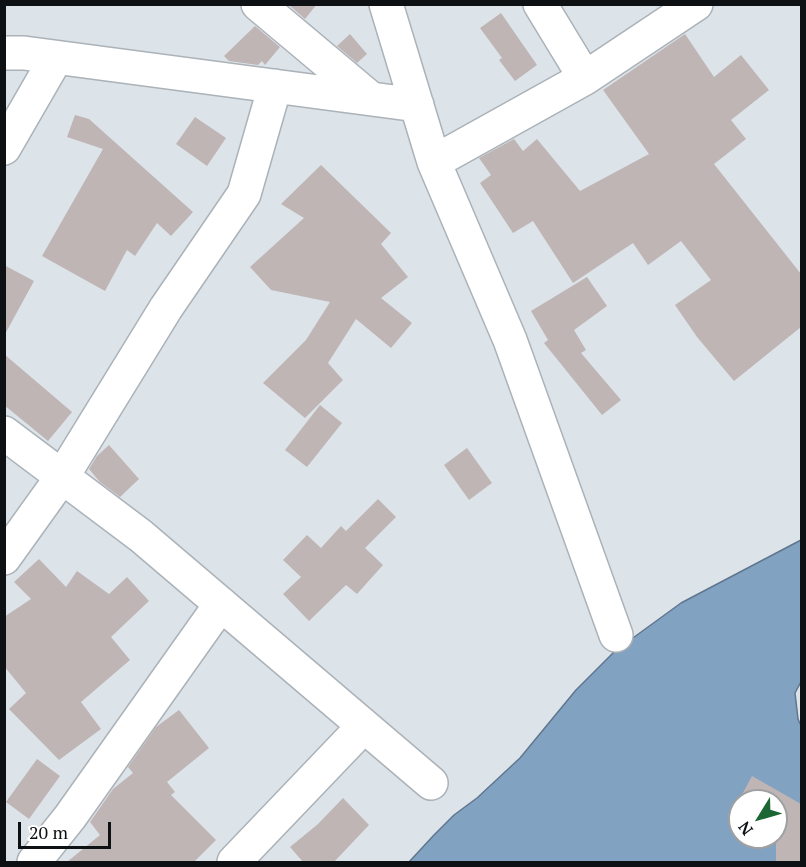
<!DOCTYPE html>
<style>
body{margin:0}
#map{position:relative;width:806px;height:867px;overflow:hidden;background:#dce3e9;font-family:"PT Serif",serif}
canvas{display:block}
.frame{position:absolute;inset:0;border:6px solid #0e1113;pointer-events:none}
.north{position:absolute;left:728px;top:789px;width:60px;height:60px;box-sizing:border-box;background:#fff;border:2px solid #9fa0a1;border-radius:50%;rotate:233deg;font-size:16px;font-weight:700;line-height:24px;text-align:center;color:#0e1113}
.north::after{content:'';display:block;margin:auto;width:21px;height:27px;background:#1c6633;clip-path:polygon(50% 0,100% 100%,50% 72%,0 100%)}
.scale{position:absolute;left:18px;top:822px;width:93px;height:27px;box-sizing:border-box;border:3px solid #0e1113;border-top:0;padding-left:8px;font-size:18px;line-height:21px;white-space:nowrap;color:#0e1113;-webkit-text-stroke:4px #fff;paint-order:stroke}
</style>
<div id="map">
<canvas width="806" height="867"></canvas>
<div class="frame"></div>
<div class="north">N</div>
<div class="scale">20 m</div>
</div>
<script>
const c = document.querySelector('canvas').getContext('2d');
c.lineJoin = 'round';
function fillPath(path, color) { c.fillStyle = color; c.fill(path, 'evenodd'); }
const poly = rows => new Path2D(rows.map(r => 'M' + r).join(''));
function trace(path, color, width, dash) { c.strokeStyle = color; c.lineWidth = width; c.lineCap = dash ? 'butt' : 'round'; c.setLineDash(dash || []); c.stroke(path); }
const water = poly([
 [801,540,802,680,795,693,798,719,802,728,801,862,409,862,434,835,454,815,477,798,520,758,576,690,615,651,681,603,801,540],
 [740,801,776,801,776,837,740,837,740,801]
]);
const building = poly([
 [288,4,317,4,305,19],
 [501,13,537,65,515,81,499,60,502,58,480,28],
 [255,26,280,47,265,65,262,61,258,65,229,61,224,56],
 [350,34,367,54,357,63,337,46],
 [685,34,714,77,741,55,769,90,731,120,746,139,714,164,801,274,801,327,734,381,697,337,675,305,711,280,681,241,648,265,633,243,573,283,533,221,513,233,480,183,491,175,479,158,514,139,523,151,537,139,580,191,649,154,603,90],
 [75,115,89,119,193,212,171,236,157,223,135,256,127,250,105,291,42,256,103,149,67,137],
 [195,117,226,138,207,166,176,144],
 [321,165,391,233,381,244,408,277,381,298,412,323,391,348,356,319,328,363,343,380,305,418,263,383,306,340,330,302,271,290,250,267,304,218,281,204],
 [4,265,34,281,4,336],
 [587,277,607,306,574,330,586,350,581,353,621,400,602,415,544,343,548,340,531,311],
 [4,354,72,412,48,441,4,405],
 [320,405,342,423,307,467,285,450],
 [109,445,139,479,120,497,100,482,89,469,97,456],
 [467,448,492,483,469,500,444,465],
 [378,499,396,517,365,548,383,565,357,594,346,585,309,621,283,594,301,577,283,560,307,535,321,548,341,526,346,531],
 [39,559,66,587,77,571,109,594,127,577,149,601,111,637,130,660,81,702,101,729,59,760,9,709,26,693,4,666,4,617,31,599,14,582],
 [179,710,209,748,167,782,175,792,171,795,216,840,194,862,67,862,100,835,90,822,113,789,133,773,128,767,156,727],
 [37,759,60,776,29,819,6,802],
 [752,776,801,804,801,862,776,862,776,801,738,802],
 [343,798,369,825,334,862,303,862,290,847,318,824]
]);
const street = poly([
 [258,4,370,98],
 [386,4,434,162,510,340,616,635],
 [540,4,585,78],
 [4,53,24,53,417,105],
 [4,148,56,58],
 [434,162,585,78,696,4],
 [4,433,141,536,431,783],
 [4,558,62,477,166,308,244,194,275,86],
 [34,862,70,817,221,604],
 [234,862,364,726]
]);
fillPath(water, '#82a2c2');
trace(water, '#5f768e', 1.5);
fillPath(building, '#bfb5b4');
trace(street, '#abb2b8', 36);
trace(street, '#fff', 33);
</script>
